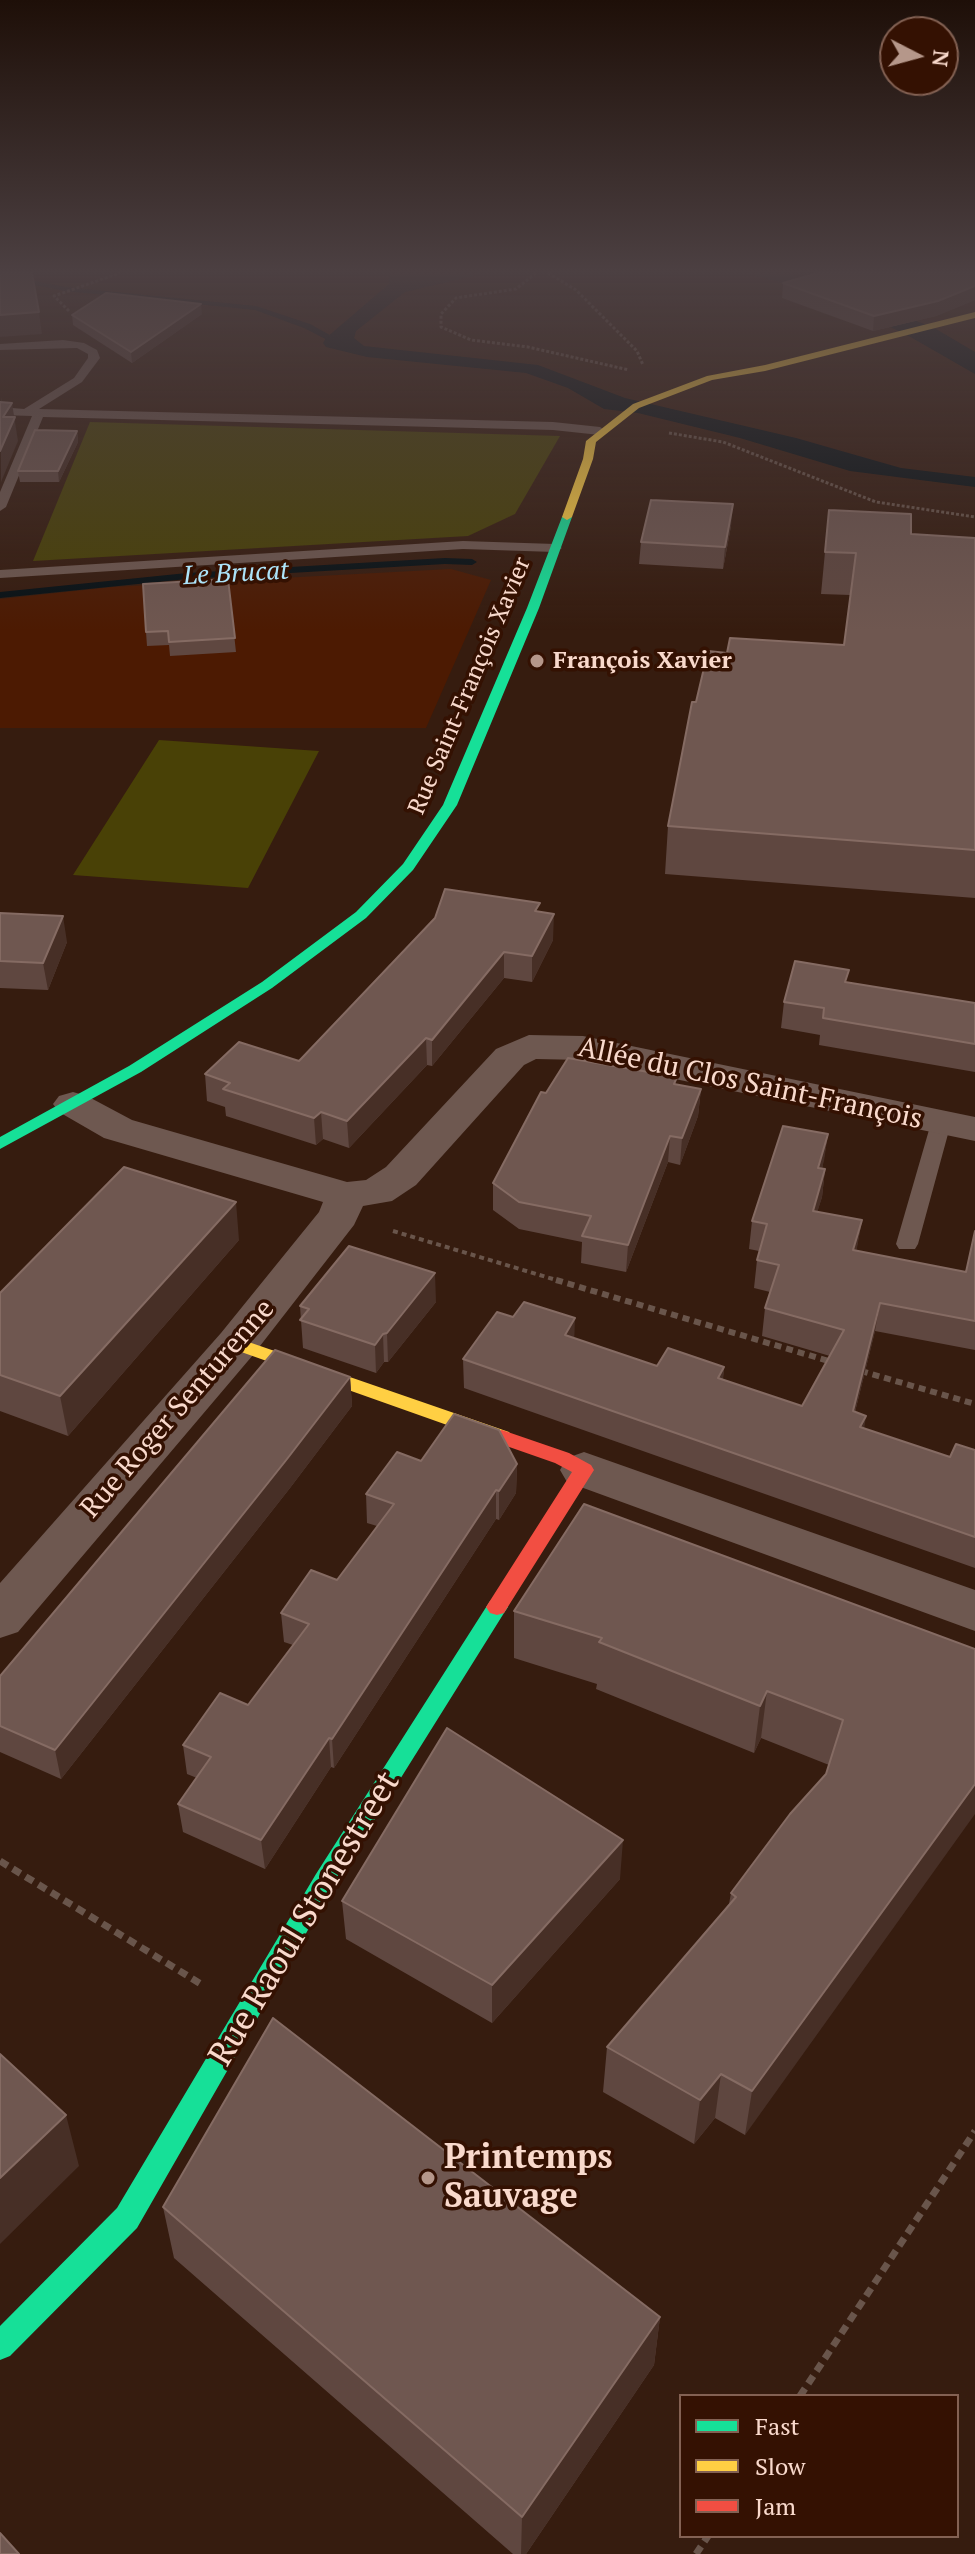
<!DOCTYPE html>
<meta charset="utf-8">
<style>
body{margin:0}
#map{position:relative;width:975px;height:2554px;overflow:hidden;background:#361c0f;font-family:"PT Serif",serif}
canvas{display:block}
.legend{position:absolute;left:679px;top:2394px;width:280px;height:144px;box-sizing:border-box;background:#341102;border:2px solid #836153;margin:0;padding:10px 14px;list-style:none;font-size:24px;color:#f9d9cc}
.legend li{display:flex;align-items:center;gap:16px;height:40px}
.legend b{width:40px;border:2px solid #836153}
.north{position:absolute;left:879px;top:16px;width:80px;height:80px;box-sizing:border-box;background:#341102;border:2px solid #836153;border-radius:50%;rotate:96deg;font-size:22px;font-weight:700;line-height:32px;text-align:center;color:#f9d9cc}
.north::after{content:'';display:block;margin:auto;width:28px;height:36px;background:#b5978a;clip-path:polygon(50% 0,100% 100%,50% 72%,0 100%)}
</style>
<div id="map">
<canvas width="975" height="2554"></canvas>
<ul class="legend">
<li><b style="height:10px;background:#16e098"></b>Fast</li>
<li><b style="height:10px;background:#ffcf43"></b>Slow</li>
<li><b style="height:10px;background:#f24e42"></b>Jam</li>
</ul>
<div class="north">N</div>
</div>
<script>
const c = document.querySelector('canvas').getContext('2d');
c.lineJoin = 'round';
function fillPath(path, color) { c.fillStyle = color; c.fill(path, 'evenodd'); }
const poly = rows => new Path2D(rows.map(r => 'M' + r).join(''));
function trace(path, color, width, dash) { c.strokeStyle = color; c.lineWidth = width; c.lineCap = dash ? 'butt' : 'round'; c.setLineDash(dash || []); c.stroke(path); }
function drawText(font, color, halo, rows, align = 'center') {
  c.font = font + ' "PT Serif",serif'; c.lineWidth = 7; c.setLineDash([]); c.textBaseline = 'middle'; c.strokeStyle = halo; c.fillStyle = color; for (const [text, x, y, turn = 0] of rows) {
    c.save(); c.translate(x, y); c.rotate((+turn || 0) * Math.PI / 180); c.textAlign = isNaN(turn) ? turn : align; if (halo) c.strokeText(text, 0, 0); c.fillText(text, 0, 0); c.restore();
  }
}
const built = poly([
 [451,569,491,580,426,728,0,728,0,599,112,587]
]);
const green = poly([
 [90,422,560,436,515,514,468,536,33,561],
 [159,740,319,751,248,888,73,875]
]);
const water = poly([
 [390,273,485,273,405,292,356,331,354,338,364,346,538,365,625,398,796,438,901,468,975,477,975,487,850,471,740,438,638,413,604,409,568,388,526,373,367,357,326,347,323,343,326,338,389,284],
 [745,273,787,273,853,295,936,329,975,352,975,374,907,335,812,290]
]);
const stream = poly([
 [0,274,65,287,256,306,310,324,348,345,341,347,304,328,255,310,65,291,0,278,0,274],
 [445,558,472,559,477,562,472,565,445,564,187,579,0,598,0,592,187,573,445,558]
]);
const pathFar3 = poly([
 [536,273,516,289,456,298,441,314,441,327,471,340,528,347,629,370],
 [548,273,576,290,637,351,643,365],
 [69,311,54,296,120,273],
 [669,433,723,442,876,502,975,517]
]);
const pathFar2 = poly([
 [393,1231,563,1282]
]);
const pathFar1 = poly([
 [556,1280,832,1362],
 [861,1371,975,1404]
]);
const path = poly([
 [0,1861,201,1984],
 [800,2396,975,2131],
 [696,2554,708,2536]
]);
const lane = poly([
 [63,340,84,343,97,350,100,358,82,382,39,409,553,422,600,427,606,431,600,435,553,430,43,417,6,507,0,511,0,492,32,416,0,415,0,407,24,409,74,378,88,358,88,354,77,348,0,350,0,344,63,340],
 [463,541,555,544,562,548,555,552,463,549,0,578,0,570,463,541],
 [941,1117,951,1123,918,1244,915,1249,899,1249,896,1244,931,1123,941,1117]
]);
const street = poly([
 [529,1035,583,1036,975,1117,975,1141,583,1060,536,1059,524,1065,416,1185,392,1201,363,1206,354,1225,253,1355,18,1632,0,1638,0,1583,221,1333,319,1212,323,1202,104,1138,59,1112,53,1104,59,1096,73,1092,87,1096,132,1120,347,1182,366,1180,386,1167,496,1049,529,1035],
 [584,1452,975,1590,975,1631,567,1482,560,1470,567,1458,584,1452]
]);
const fast = poly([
 [567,514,572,517,539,608,457,805,413,870,366,918,272,988,141,1072,0,1149,0,1137,129,1066,262,982,356,912,403,864,443,805,527,608,562,517,567,514],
 [497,1599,504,1601,508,1607,504,1613,332,1888,137,2228,10,2356,0,2360,0,2326,117,2208,316,1874,490,1601,497,1599]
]);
const slow = poly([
 [975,312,975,318,765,371,712,380,639,408,596,442,593,459,572,517,567,520,562,517,583,459,586,441,633,404,707,376,765,365,975,312],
 [237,1338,509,1432,512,1437,509,1442,495,1442,230,1348,228,1344,230,1340,237,1338]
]);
const jam = poly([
 [502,1430,569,1453,591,1465,594,1470,504,1613,497,1615,490,1613,486,1607,572,1472,555,1463,495,1442,492,1437,495,1432,502,1430]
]);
const wall = poly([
 [975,273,975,300,936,316,873,331,782,298,783,283],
 [202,314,132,363,73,325,72,315],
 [77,431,78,442,59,482,20,482,18,471],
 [829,510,911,534,975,538,975,898,665,874,668,826,696,702,727,653,844,645,850,595,821,594],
 [731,526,723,569,639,564,641,542],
 [228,579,236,652,170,656,169,645,147,646,146,632],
 [540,912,553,940,532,982,504,978,432,1066,427,1065,349,1148,323,1139,316,1145,226,1116,225,1107,207,1101,205,1074,299,1061],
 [0,913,67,942,48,990,0,988],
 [848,983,975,1003,975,1072,819,1045,820,1035,781,1028,784,1002],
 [677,1085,701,1089,698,1116,680,1165,668,1162,626,1272,581,1263,582,1242,519,1229,493,1210,493,1183,546,1093],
 [828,1134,822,1169,825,1169,822,1197,817,1212,862,1220,856,1251,966,1272,975,1231,975,1350,875,1331,855,1412,864,1428,950,1457,975,1450,975,1568,464,1388,463,1359,574,1338,657,1366,724,1367,723,1379,802,1406,830,1356,762,1336,765,1308,770,1292,754,1288,757,1260,759,1251,749,1249,752,1221],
 [239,1240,68,1436,0,1411,0,1293],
 [436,1302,388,1362,384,1362,376,1373,303,1348,300,1306],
 [350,1377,352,1406,290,1488,61,1779,0,1752,0,1676],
 [421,1461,517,1464,516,1493,499,1520,496,1519,334,1768,331,1767,265,1869,183,1832,178,1804,197,1778,187,1774,183,1745,248,1705,293,1645,284,1642,281,1613,337,1580,377,1526,367,1523,366,1494],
 [514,1611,975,1649,745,2135,715,2118,694,2144,603,2092,607,2047,729,1904,731,1893,826,1774,829,1765,761,1738,754,1753,596,1689,597,1684,514,1658],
 [620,1879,492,2023,346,1939,342,1901],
 [163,2207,660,2317,654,2365,526,2554,513,2554,174,2258]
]);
const shadedWall = poly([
 [975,286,975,300,936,316,873,331,874,316],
 [201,304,202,314,132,363,131,352],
 [39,312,42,334,0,337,0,315],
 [1,397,4,416,12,403,18,441,1,482],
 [77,431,78,442,59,482,58,471],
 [733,504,731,526,723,569,725,547],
 [554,914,553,940,532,982,532,956],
 [63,916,67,942,48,990,43,963],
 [504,952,504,978,432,1066,432,1040],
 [426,1038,427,1065,349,1148,347,1121],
 [701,1089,698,1116,680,1165,682,1138],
 [321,1112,323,1139,316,1145,314,1118],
 [828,1134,824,1161,814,1196,818,1168],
 [670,1136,668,1162,626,1272,628,1245],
 [825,1169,822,1197,809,1239,813,1211],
 [236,1202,239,1240,68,1436,60,1396],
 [862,1220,857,1248,848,1278,853,1250],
 [435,1273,436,1302,388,1362,387,1333],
 [880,1303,875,1331,848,1440,853,1411],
 [575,1318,574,1347,565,1335],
 [383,1334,384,1362,376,1373,375,1345],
 [724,1367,721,1396,718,1378],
 [350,1377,352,1406,290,1488,61,1779,55,1750],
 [866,1416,862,1444,860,1427],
 [517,1464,516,1493,499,1520,499,1491],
 [496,1490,496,1519,334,1768,332,1739],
 [767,1691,761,1738,754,1753,760,1706],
 [329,1738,331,1767,265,1869,261,1840],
 [975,1784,975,1814,745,2135,752,2091],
 [623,1840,620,1879,492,2023,492,1985],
 [721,2074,715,2118,694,2144,700,2100],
 [66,2115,79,2166,0,2244,0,2178],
 [660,2317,654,2365,526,2554,521,2554,522,2517]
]);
const building = poly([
 [0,273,32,273,39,312,0,315,0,273],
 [818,273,975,273,975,286,938,301,874,316,783,283,818,273],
 [106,293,201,304,131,352,72,315,106,293],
 [0,402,12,403,3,417,15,417,0,451,0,402],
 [35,430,77,431,58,471,18,471,35,430],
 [651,500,733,504,725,547,641,542,651,500],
 [829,510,911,514,911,534,975,538,975,850,668,826,692,702,696,702,708,651,727,653,730,638,844,645,856,553,825,552,829,510],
 [228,579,235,638,169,642,168,631,146,632,143,584,228,579],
 [445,889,540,903,535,911,554,914,532,956,504,952,432,1040,426,1038,347,1121,321,1112,314,1118,223,1089,230,1083,205,1074,239,1042,299,1061,435,918,445,889],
 [0,913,63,916,43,963,0,961,0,913],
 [795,961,849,970,845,982,975,1003,975,1044,823,1018,824,1008,784,1002,795,961],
 [568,1058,677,1077,674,1084,701,1089,682,1138,670,1136,628,1245,582,1236,591,1216,519,1202,493,1183,541,1092,546,1093,568,1058],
 [783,1126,828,1134,818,1168,825,1169,813,1211,862,1220,853,1250,966,1272,975,1231,975,1321,880,1303,853,1411,866,1416,860,1427,950,1457,956,1444,975,1450,975,1537,463,1359,497,1312,513,1317,524,1302,575,1318,565,1335,657,1366,668,1348,724,1367,718,1378,802,1406,844,1330,765,1308,779,1265,757,1260,767,1224,752,1221,783,1126],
 [124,1167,236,1202,60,1396,0,1375,0,1293,124,1167],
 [349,1246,435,1273,387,1333,383,1334,375,1345,300,1320,309,1309,300,1306,349,1246],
 [275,1350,350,1377,287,1459,55,1750,0,1726,0,1676,275,1350],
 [454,1414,499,1430,517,1464,499,1491,496,1490,332,1739,329,1738,261,1840,178,1804,211,1757,183,1745,220,1693,248,1705,309,1624,281,1613,311,1570,337,1580,394,1504,366,1494,397,1452,421,1461,454,1414],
 [584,1504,975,1649,975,1784,752,2091,721,2074,700,2100,607,2047,736,1897,731,1893,790,1814,826,1774,843,1720,767,1691,760,1706,599,1642,602,1638,514,1611,584,1504],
 [447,1728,623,1840,492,1985,342,1901,447,1728],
 [273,2018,660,2317,522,2517,163,2207,273,2018],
 [0,2054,66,2115,0,2178,0,2054],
 [0,2533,19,2554,0,2554,0,2533]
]);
const markers = [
 [537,661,8,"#b5978a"],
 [428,2178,8,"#b5978a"]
];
const farPoinames = [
 ["François Xavier",553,661]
];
const farStreetnames = [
 ["Rue Saint-François Xavier",470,686,-67]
];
const farWaternames = [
 ["Le Brucat",236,574,-3]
];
const streetNames = [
 ["Allée du Clos Saint-François",750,1084,12],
 ["Rue Roger Senturenne",178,1409,-49]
];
const nearStreetnames = [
 ["Rue Raoul Stonestreet",305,1919,-59]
];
const nearPoinames = [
 ["Printemps",444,2158],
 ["Sauvage",444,2197]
];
fillPath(built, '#4c1a02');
fillPath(green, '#494106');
fillPath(water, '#071115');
fillPath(stream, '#071115');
trace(pathFar3, '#69554b', 3, [3, 2]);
trace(pathFar2, '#69554b', 4, [5, 4]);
trace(pathFar1, '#69554b', 6, [7, 5]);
trace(path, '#69554b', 7, [9, 6]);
fillPath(lane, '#6e5850');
fillPath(street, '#6e5850');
fillPath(fast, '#16e098');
fillPath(slow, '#ffcf43');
fillPath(jam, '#f24e42');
fillPath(wall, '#5f4740');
fillPath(shadedWall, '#472f26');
fillPath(building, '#6f5750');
trace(building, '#856b63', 2);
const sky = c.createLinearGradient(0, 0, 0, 631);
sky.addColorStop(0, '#1e0f08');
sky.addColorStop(0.43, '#4c4042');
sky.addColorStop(1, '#4c404200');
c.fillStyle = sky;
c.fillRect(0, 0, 975, 631);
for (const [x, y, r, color] of markers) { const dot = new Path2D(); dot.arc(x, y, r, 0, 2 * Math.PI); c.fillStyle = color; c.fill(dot); trace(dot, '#341102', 3); }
drawText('bold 24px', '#f9d9cc', '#341102', farPoinames, 'left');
drawText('24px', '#f9d9cc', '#341102', farStreetnames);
drawText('italic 26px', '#ace4fa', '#341102', farWaternames);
drawText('28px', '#f9d9cc', '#341102', streetNames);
drawText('34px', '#f9d9cc', '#341102', nearStreetnames);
drawText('bold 34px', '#f9d9cc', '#341102', nearPoinames, 'left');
</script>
